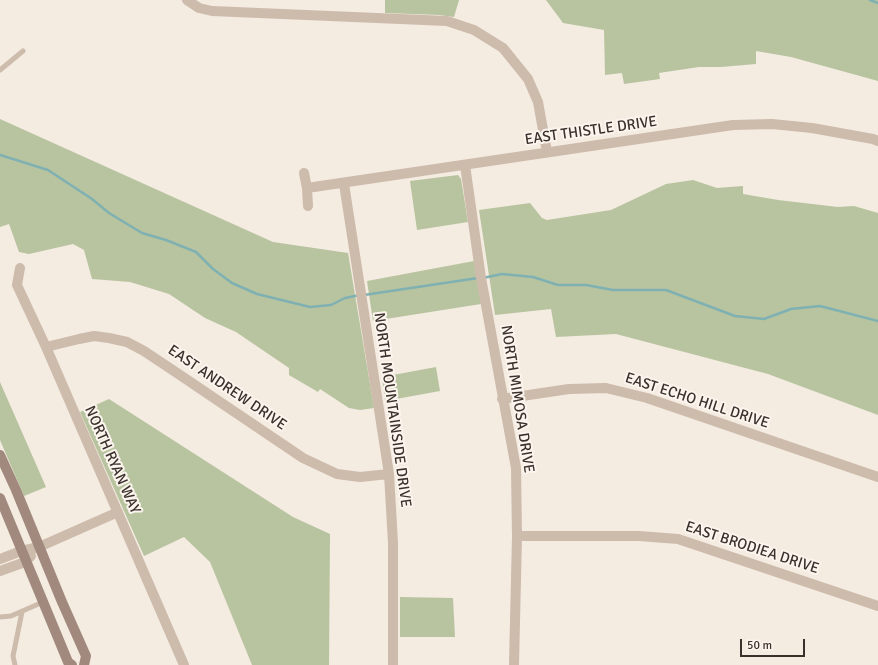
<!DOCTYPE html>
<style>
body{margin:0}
#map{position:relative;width:878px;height:665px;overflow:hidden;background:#f4ebe1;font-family:Signika,sans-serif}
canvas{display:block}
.scale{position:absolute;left:740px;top:639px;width:65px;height:18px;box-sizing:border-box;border:2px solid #3b302b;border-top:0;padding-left:5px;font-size:12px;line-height:14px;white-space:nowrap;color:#3b302b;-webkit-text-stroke:3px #fbf5ee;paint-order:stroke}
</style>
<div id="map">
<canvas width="878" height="665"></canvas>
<div class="scale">50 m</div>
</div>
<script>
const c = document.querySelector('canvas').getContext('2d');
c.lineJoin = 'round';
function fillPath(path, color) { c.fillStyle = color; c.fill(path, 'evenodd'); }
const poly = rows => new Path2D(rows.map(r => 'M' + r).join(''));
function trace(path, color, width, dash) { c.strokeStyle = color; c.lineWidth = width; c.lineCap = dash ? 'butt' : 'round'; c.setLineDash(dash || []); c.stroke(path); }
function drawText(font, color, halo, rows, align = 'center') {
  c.font = font + ' Signika,sans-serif'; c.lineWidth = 4; c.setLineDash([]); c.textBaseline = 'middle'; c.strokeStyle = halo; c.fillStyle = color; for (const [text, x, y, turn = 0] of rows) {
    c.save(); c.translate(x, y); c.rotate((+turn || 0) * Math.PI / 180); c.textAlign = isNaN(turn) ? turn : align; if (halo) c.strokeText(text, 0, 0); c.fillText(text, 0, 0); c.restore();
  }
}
const green = poly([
 [385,0,459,0,454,17,439,15,385,13],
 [546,0,878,0,878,81,791,57,756,51,756,64,721,67,699,67,659,73,660,79,624,84,622,73,605,75,604,30,563,23],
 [0,119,273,242,348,253,374,408,360,410,349,408,320,389,318,392,289,375,289,368,236,332,205,318,169,294,130,282,92,279,84,250,73,244,29,254,19,252,9,224,0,227],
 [458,175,461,179,468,222,417,230,410,181],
 [693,180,717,188,743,186,743,194,778,200,838,207,854,206,878,213,878,415,768,374,616,334,556,337,551,309,495,315,479,210,530,203,542,218,547,220,611,210,666,184],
 [474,261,481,304,373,321,367,281],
 [436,367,440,391,385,401,382,377],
 [0,382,46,487,24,496,0,440],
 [109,399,293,517,330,534,329,665,252,665,210,562,184,537,144,556,80,412],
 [400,597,453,598,455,637,400,637]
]);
const stream = poly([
 [870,0,878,3],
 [0,155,48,170,92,199,109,213,142,233,166,240,196,252,213,269,232,283,257,294,310,307,331,305,345,298,360,295],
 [483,278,502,274,533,277,558,285,586,285,613,290,666,290,735,316,764,319,791,309,820,306,878,321],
 [364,295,478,278]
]);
const service = poly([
 [0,70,23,51],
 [0,617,11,616,43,602],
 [15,665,13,656,22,612]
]);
const minor = poly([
 [187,0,199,8,212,11,447,21,474,30,503,48,528,79,538,102,547,152],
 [465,165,481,278,516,468,517,536,514,665],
 [304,173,307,188,308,206],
 [344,184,389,474,393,543,393,665],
 [307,188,733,125,772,124,812,128,873,139,878,141],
 [20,268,17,285,46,347,184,665],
 [46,347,79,339,94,336,109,338,127,342,144,351,177,373,303,458,337,474,360,477,389,474],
 [502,399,569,389,606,388,647,398,878,477],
 [517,536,639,536,678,539,878,606],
 [0,559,21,551,39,547,118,512],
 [0,571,25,562,31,556]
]);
const secondary = poly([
 [0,455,16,490,62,602,86,656,84,665],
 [0,498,68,662,72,665]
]);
const streetNames = [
 ["EAST THISTLE DRIVE",591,131,-8],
 ["EAST ANDREW DRIVE",227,388,34],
 ["NORTH MIMOSA DRIVE",517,399,81],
 ["EAST ECHO HILL DRIVE",697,401,18],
 ["NORTH MOUNTAINSIDE DRIVE",392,410,82],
 ["NORTH RYAN WAY",112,460,66],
 ["EAST BRODIEA DRIVE",752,548,18]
];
fillPath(green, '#b8c4a0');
trace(stream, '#7fb0b2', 2.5);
trace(service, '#cdbbac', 5);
trace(minor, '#cdbbac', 10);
trace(secondary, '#a18a7d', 10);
drawText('15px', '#3b302b', '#fbf5ee', streetNames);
</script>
